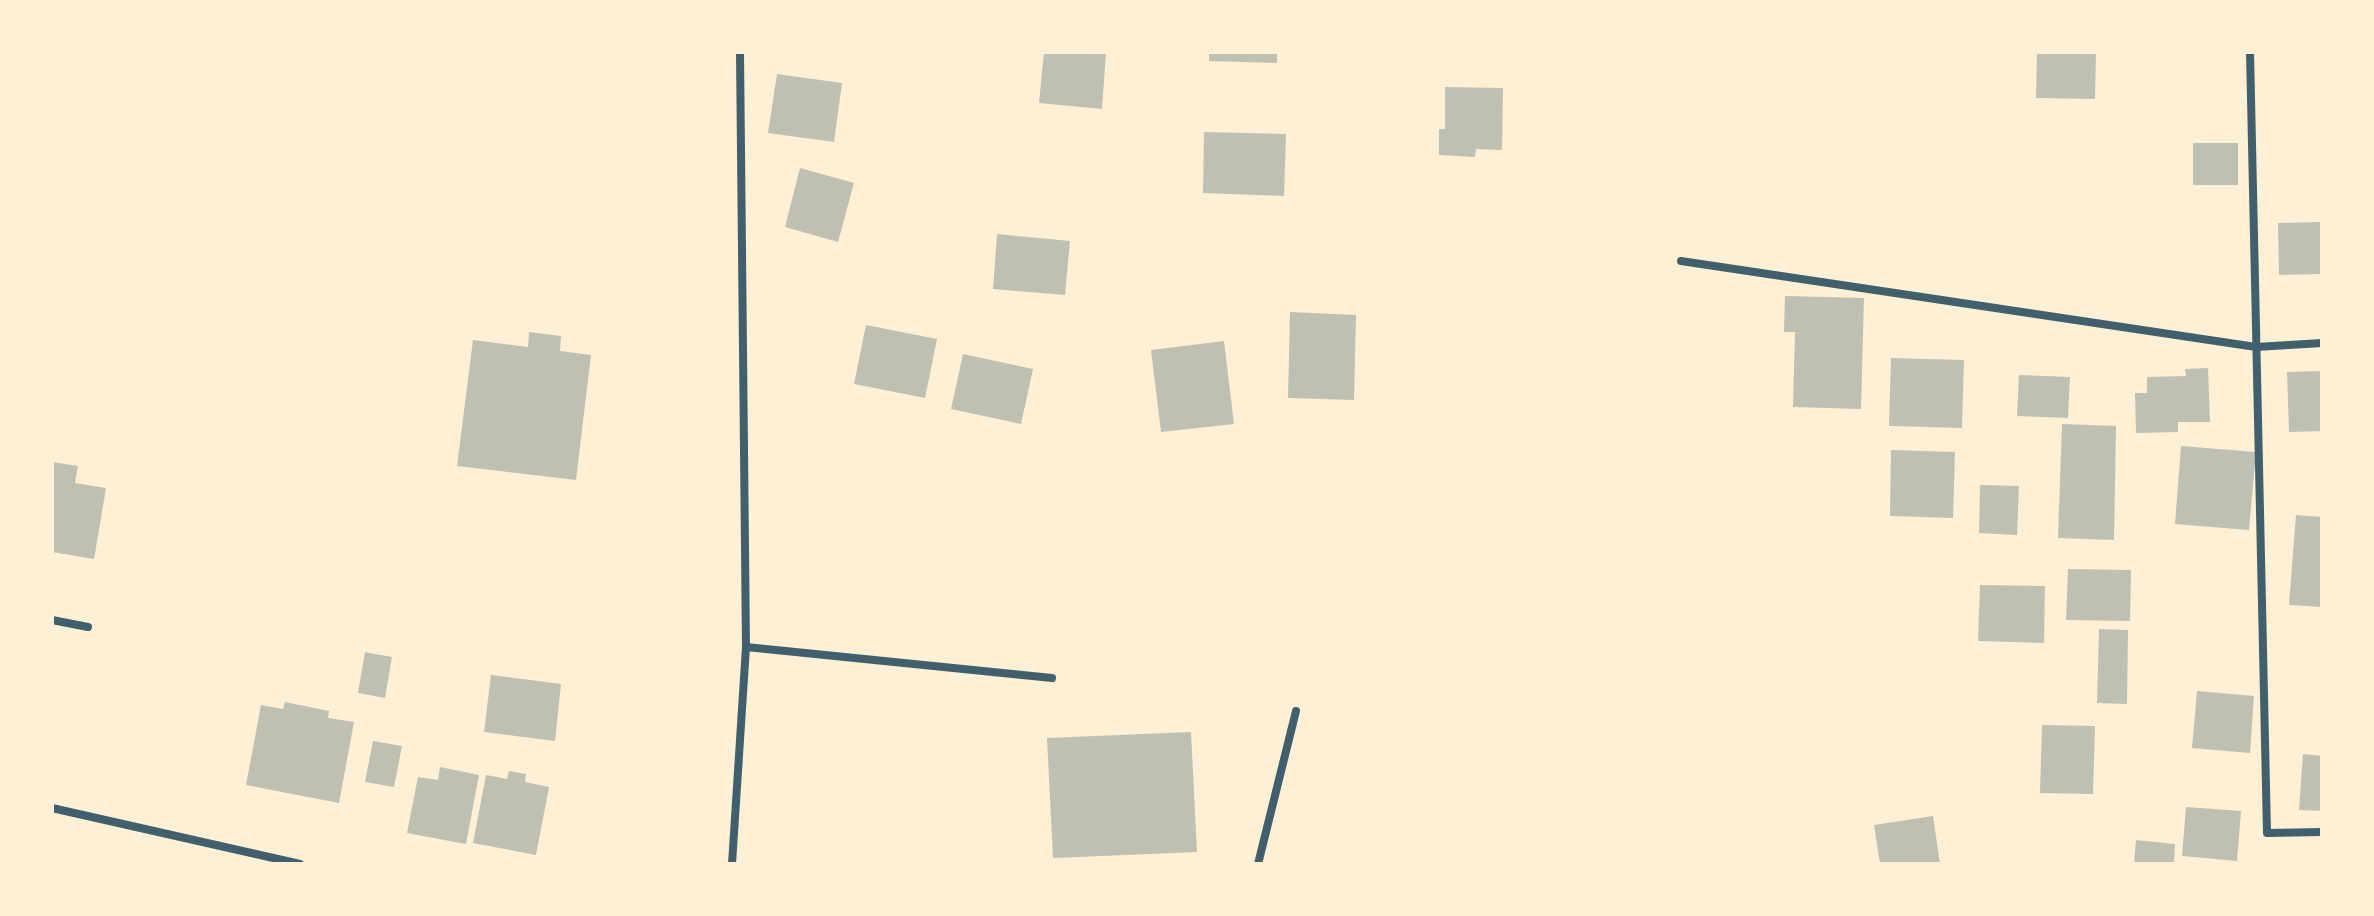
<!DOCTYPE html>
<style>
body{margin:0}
#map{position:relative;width:2374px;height:916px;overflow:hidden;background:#fdf0d5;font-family:"Fira Sans",sans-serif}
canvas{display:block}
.frame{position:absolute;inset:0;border:54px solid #fdf0d5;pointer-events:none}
</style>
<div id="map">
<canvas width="2374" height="916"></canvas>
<div class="frame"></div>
</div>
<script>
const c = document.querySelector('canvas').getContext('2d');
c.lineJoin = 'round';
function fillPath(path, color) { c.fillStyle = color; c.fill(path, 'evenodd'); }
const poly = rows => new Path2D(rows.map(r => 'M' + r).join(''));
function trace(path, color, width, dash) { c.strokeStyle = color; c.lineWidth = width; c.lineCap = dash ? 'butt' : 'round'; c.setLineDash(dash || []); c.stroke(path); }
const building = poly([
 [1044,52,1106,52,1102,109,1039,103],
 [1209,52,1277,52,1277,63,1209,61],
 [2037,52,2096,52,2095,99,2036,98],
 [777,74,842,83,834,142,768,133],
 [1445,87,1503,88,1502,150,1476,149,1475,157,1439,155,1439,129,1445,129],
 [1204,132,1286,134,1284,196,1203,193],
 [2193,143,2238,143,2238,185,2193,185],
 [800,168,854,183,838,242,785,227],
 [2322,222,2322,274,2279,275,2278,223],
 [997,234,1070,241,1065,295,993,289],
 [1785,296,1864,298,1861,409,1793,407,1795,332,1784,332],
 [1290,312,1356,315,1354,400,1288,398],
 [866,325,937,339,925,398,854,384],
 [529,332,561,336,560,351,591,355,576,480,457,466,473,340,528,347],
 [1224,341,1234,424,1161,432,1151,350],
 [963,354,1033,369,1021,424,951,409],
 [1891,358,1964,360,1962,428,1889,426],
 [2208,368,2210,422,2178,422,2178,432,2136,433,2135,393,2147,393,2147,377,2186,376,2185,369],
 [2322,371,2322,431,2289,432,2287,372],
 [2019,375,2070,377,2068,418,2017,416],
 [2062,424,2116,426,2114,540,2058,538],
 [2181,446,2256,452,2249,530,2175,524],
 [1891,450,1955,452,1953,518,1890,516],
 [52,462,78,466,75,483,106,488,94,559,52,552],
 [1980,485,2019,486,2017,535,1979,533],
 [2296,515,2322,517,2322,607,2289,605],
 [2068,569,2131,570,2130,621,2066,620],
 [1980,585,2045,586,2044,643,1978,641],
 [2099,629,2128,630,2127,704,2097,703],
 [365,652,392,657,385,698,358,693],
 [491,675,561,684,555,741,484,732],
 [2197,691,2254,696,2250,753,2192,748],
 [285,702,329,711,328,718,354,722,339,803,246,785,261,705,283,709],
 [2042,725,2095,726,2093,794,2040,793],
 [1191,732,1197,852,1053,858,1047,738],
 [373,741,402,746,394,787,365,782],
 [2303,754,2322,756,2322,811,2299,810],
 [440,767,479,775,466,844,407,833,418,777,438,780],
 [509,771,526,774,525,782,549,787,536,855,473,843,486,775,507,779],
 [2186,807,2241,811,2237,861,2182,856],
 [1933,816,1940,864,1880,864,1874,825],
 [2136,840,2175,844,2174,864,2134,864]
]);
const minor = poly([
 [2250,52,2267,833,2322,832],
 [1681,261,2256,347,2322,343],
 [52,620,88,627],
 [746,647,1052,678],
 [52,808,300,864],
 [732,864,746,647,740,52],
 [1258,864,1296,711]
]);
fillPath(building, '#bec0b2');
trace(minor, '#3f606c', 8);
</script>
